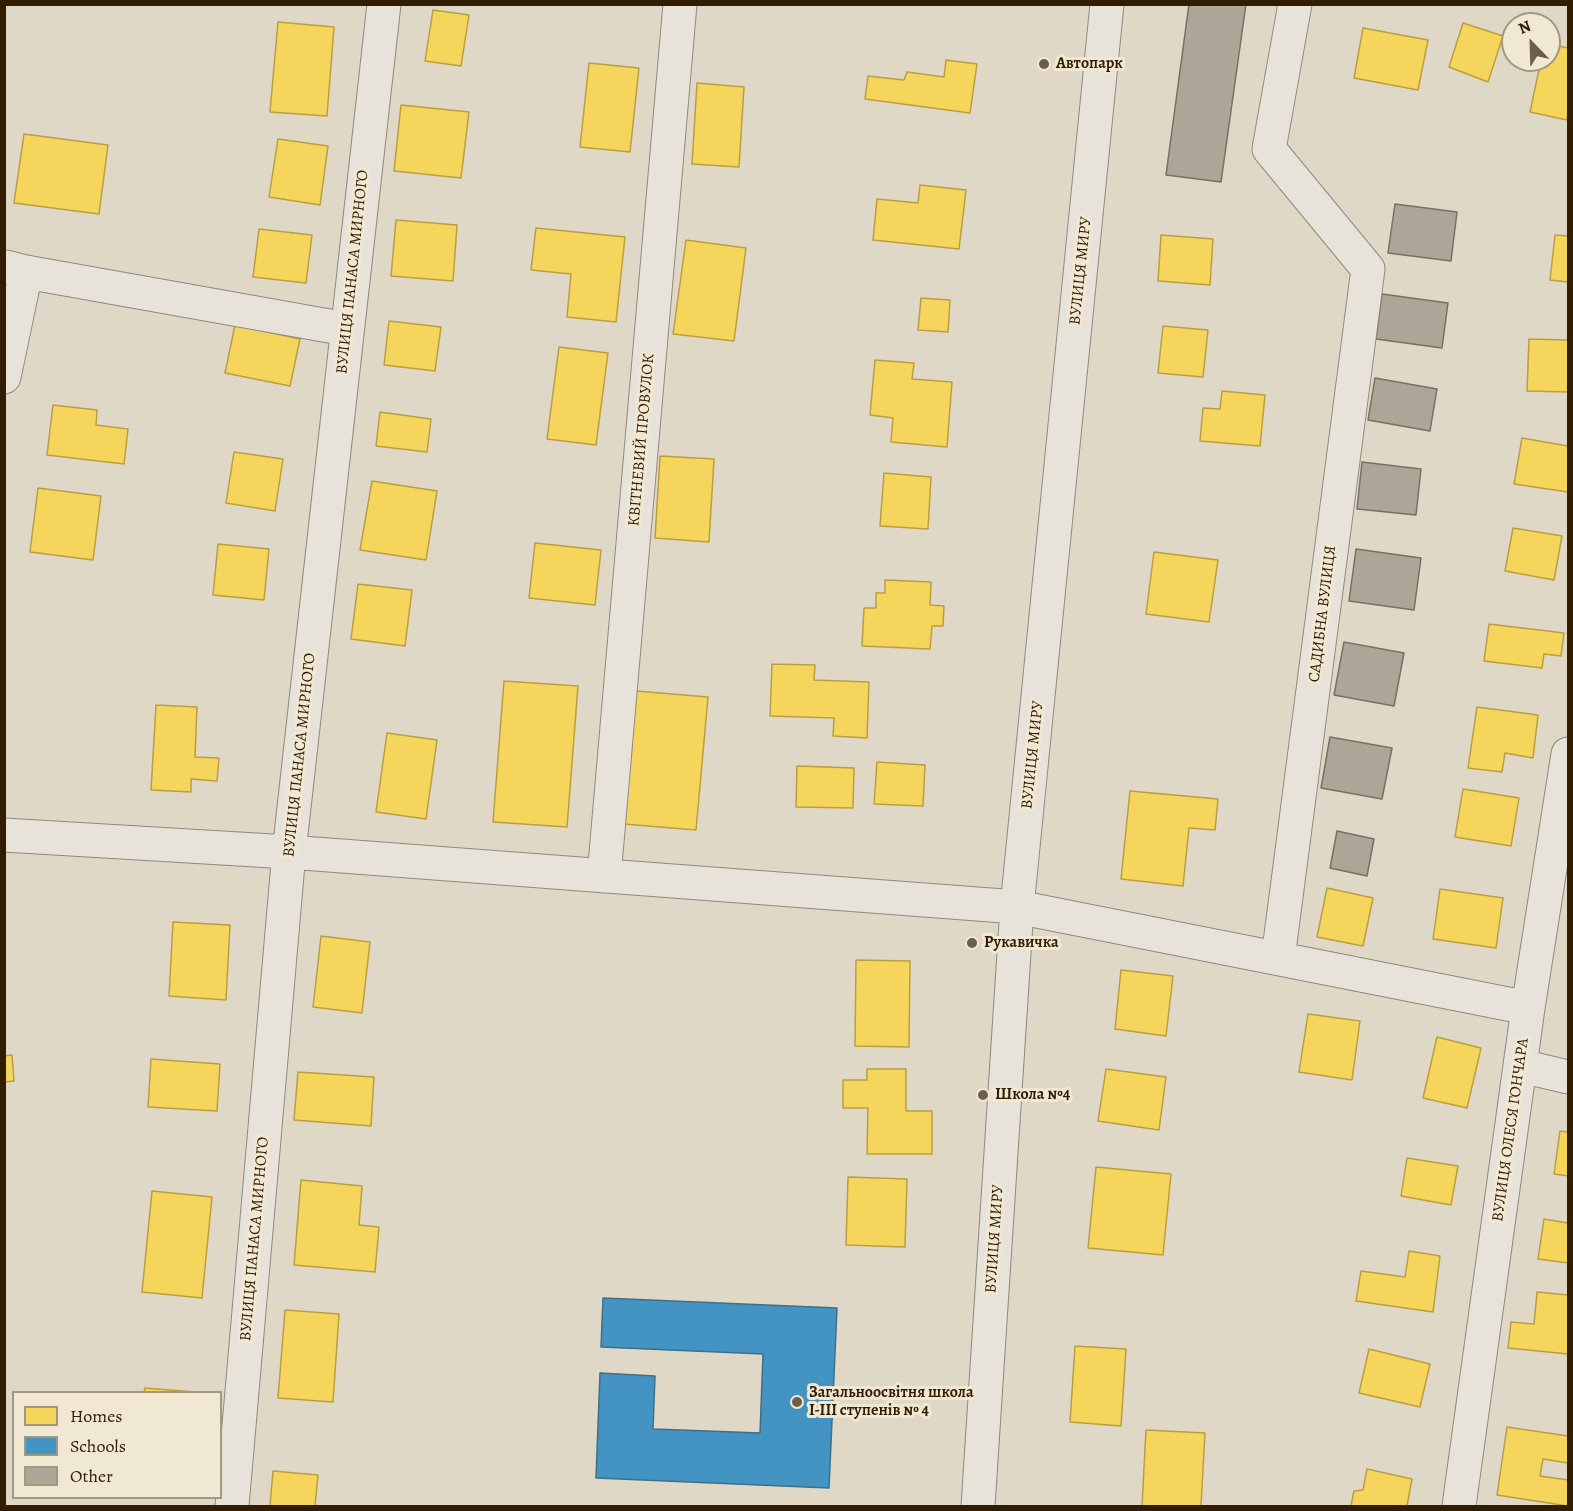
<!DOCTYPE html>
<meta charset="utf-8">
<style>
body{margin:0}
#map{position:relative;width:1573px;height:1511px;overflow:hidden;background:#dfd8c7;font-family:Alegreya,serif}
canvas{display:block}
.frame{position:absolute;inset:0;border:6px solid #311d02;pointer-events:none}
.legend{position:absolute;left:12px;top:1391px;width:210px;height:108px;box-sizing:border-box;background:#f1e8d4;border:2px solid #a49780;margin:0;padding:8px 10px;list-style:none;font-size:18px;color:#311d02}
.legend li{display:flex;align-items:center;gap:12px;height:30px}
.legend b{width:30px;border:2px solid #a49780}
.north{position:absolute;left:1501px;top:12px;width:60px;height:60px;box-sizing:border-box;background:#f1e8d4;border:2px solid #a49780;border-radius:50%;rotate:337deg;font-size:16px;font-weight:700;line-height:24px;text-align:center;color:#311d02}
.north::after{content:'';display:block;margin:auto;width:21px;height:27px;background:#6e5e47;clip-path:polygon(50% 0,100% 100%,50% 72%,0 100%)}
</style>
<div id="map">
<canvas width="1573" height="1511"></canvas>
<div class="frame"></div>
<ul class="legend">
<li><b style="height:16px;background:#f6d55c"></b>Homes</li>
<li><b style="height:16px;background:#4393c3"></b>Schools</li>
<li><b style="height:16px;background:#aca598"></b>Other</li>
</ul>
<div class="north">N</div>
</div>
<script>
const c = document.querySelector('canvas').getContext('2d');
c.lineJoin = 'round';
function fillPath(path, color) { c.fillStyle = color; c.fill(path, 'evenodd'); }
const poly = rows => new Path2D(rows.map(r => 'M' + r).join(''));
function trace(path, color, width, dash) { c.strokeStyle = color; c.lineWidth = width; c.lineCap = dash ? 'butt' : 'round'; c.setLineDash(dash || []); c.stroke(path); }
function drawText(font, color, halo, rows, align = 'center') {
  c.font = font + ' Alegreya,serif'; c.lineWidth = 6; c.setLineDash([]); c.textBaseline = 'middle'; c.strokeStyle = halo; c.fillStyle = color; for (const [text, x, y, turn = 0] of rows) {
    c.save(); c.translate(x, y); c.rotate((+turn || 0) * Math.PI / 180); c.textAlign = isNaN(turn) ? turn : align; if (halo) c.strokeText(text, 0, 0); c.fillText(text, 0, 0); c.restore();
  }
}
const homes = poly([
 [433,10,469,15,461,66,425,61,433,10],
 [278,22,334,27,327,116,270,112,278,22],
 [1463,23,1503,36,1488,82,1449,67,1463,23],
 [1363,28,1428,40,1418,90,1354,78,1363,28],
 [1549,44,1568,48,1568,113,1567,120,1530,112,1541,60,1549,60,1549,44],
 [946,60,977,64,970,113,865,99,868,76,904,80,907,72,944,77,946,60],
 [589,63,639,68,630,152,580,147,589,63],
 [697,83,744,87,739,167,692,164,697,83],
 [401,105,469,112,461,178,394,171,401,105],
 [24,134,108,145,99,214,14,203,24,134],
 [278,139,328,146,320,205,269,197,278,139],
 [920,185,966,190,959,249,873,240,877,199,918,203,920,185],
 [396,220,457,225,453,281,391,276,396,220],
 [536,228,625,237,616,322,567,317,571,274,531,270,536,228],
 [259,229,312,235,306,283,253,277,259,229],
 [1161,235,1213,239,1210,285,1158,281,1161,235],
 [1555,235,1568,236,1568,282,1550,280,1555,235],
 [686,240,746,248,734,341,673,334,686,240],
 [921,298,950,300,948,332,918,330,921,298],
 [389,321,441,327,435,371,384,365,389,321],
 [235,325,300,339,290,386,225,373,235,325],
 [1163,326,1208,330,1203,377,1158,373,1163,326],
 [1529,339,1568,340,1568,392,1527,391,1529,339],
 [559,347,608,353,596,445,547,439,559,347],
 [875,360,914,363,912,379,952,382,947,447,891,442,893,418,870,415,875,360],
 [1222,391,1265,395,1260,446,1200,441,1203,408,1220,409,1222,391],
 [53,405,97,410,96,425,128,429,124,464,47,455,53,405],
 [380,412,431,419,427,452,376,446,380,412],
 [1522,438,1568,446,1568,492,1514,484,1522,438],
 [234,452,283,459,275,511,226,503,234,452],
 [660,456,714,459,709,542,655,538,660,456],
 [884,473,931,477,928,529,880,526,884,473],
 [372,481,437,491,426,560,360,550,372,481],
 [38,488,101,496,93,560,30,552,38,488],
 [1513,528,1562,536,1554,580,1505,571,1513,528],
 [535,543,601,550,595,605,529,598,535,543],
 [218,544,269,549,264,600,213,595,218,544],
 [1154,552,1218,560,1209,622,1146,614,1154,552],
 [885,580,931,582,930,605,944,606,943,626,932,626,930,649,862,646,864,608,876,608,876,593,885,593,885,580],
 [358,584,412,590,405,646,351,639,358,584],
 [1489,624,1564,633,1561,656,1544,654,1542,668,1484,661,1489,624],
 [772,664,815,665,814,680,869,682,867,738,833,736,834,718,770,716,772,664],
 [504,681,578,686,567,827,493,822,504,681],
 [636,691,708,697,696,830,624,824,636,691],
 [156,705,197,707,195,757,219,758,217,781,191,779,191,792,151,790,156,705],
 [1477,707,1538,715,1533,758,1505,753,1502,772,1468,768,1477,707],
 [387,733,437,740,426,819,376,812,387,733],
 [877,762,925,765,923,806,874,804,877,762],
 [797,766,854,768,853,808,796,807,797,766],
 [1463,789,1519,798,1511,846,1455,837,1463,789],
 [1130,791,1218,799,1215,830,1189,828,1183,886,1121,879,1130,791],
 [1327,888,1373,898,1363,946,1317,937,1327,888],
 [1440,889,1503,898,1496,948,1433,939,1440,889],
 [173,922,230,925,226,1000,169,996,173,922],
 [321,936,370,942,362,1013,313,1007,321,936],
 [856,960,910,961,909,1047,855,1046,856,960],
 [1121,970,1173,976,1166,1036,1115,1029,1121,970],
 [1308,1014,1360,1021,1352,1080,1299,1072,1308,1014],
 [1437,1037,1481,1048,1467,1108,1423,1098,1437,1037],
 [12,1055,14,1081,4,1082,4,1056,12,1055],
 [151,1059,220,1064,217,1111,148,1107,151,1059],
 [867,1069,906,1069,906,1111,932,1111,932,1154,867,1154,868,1108,843,1108,843,1080,867,1080,867,1069],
 [1106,1069,1166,1077,1159,1130,1098,1121,1106,1069],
 [298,1072,374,1077,371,1126,294,1120,298,1072],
 [1560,1131,1568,1132,1568,1176,1554,1174,1560,1131],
 [1407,1158,1458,1166,1451,1205,1401,1196,1407,1158],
 [1096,1167,1171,1174,1163,1255,1088,1248,1096,1167],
 [848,1177,907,1179,905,1247,846,1245,848,1177],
 [301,1180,362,1186,359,1225,379,1227,375,1272,294,1265,301,1180],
 [152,1191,212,1197,202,1298,142,1292,152,1191],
 [1544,1219,1568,1223,1568,1263,1538,1259,1544,1219],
 [1409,1251,1440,1256,1433,1312,1356,1301,1361,1271,1405,1277,1409,1251],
 [1537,1292,1568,1295,1568,1354,1508,1348,1511,1322,1534,1324,1537,1292],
 [285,1310,339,1314,333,1402,278,1398,285,1310],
 [1075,1346,1126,1349,1121,1426,1070,1422,1075,1346],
 [1369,1349,1430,1364,1420,1407,1359,1393,1369,1349],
 [145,1388,194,1392,144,1392,145,1388],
 [1507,1427,1568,1436,1568,1463,1543,1459,1540,1476,1568,1480,1568,1506,1497,1495,1507,1427],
 [1146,1430,1205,1433,1201,1506,1142,1506,1146,1430],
 [1367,1469,1412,1479,1407,1506,1351,1506,1354,1491,1363,1490,1367,1469],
 [273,1471,318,1475,315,1506,270,1506,273,1471]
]);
const schools = poly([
 [603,1298,837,1308,829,1488,596,1478,600,1373,655,1376,653,1429,760,1433,763,1354,601,1347,603,1298]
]);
const building = poly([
 [1189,4,1246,4,1221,182,1166,175,1189,4],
 [1395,204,1457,212,1451,261,1388,253,1395,204],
 [1382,294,1448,303,1442,348,1376,339,1382,294],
 [1375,378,1437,389,1430,431,1368,420,1375,378],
 [1362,462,1421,469,1416,515,1357,509,1362,462],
 [1356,549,1421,558,1414,610,1349,601,1356,549],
 [1344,642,1404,653,1394,706,1334,695,1344,642],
 [1330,737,1392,748,1382,799,1321,788,1330,737],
 [1337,831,1374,839,1367,876,1330,868,1337,831]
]);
const minor = poly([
 [26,272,346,329],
 [4,377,26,272,6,267],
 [4,835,289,852,1017,907,1528,1008],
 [604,876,680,4],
 [1278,958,1368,269,1269,149,1295,4],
 [1521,1066,1568,1077],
 [232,1506,289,852,384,4],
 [978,1506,1017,907,1107,4],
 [1459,1506,1528,1008,1568,754]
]);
const markers = [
 [1044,64,6,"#6e5e47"],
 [972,943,6,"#6e5e47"],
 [983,1095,6,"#6e5e47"],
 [797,1402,6,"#6e5e47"]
];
const poiNames = [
 ["Автопарк",1056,64],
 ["Рукавичка",984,943],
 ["Школа №4",995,1095],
 ["Загальноосвітня школа",809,1393],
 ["І-ІІІ ступенів № 4",809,1411]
];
const streetNames = [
 ["ВУЛИЦЯ МИРУ",1081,271,-84],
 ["ВУЛИЦЯ ПАНАСА МИРНОГО",353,272,-84],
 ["КВІТНЕВИЙ ПРОВУЛОК",642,440,-85],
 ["САДИБНА ВУЛИЦЯ",1323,614,-83],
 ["ВУЛИЦЯ ПАНАСА МИРНОГО",300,755,-84],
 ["ВУЛИЦЯ МИРУ",1033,755,-84],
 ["ВУЛИЦЯ ОЛЕСЯ ГОНЧАРА",1511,1130,-82],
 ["ВУЛИЦЯ ПАНАСА МИРНОГО",255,1239,-85],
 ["ВУЛИЦЯ МИРУ",995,1239,-86]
];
fillPath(homes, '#f6d55c');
trace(homes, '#bb9e41', 1.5);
fillPath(schools, '#4393c3');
trace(schools, '#3e7089', 1.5);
fillPath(building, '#aca598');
trace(building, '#777063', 1.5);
trace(minor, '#90897d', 35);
trace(minor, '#e7e2da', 33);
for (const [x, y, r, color] of markers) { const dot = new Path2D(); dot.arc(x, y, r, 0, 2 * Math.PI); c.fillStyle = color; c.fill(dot); trace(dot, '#f1e8d4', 2); }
drawText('bold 16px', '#311d02', '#f1e8d4', poiNames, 'left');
drawText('16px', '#311d02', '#f1e8d4', streetNames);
</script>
